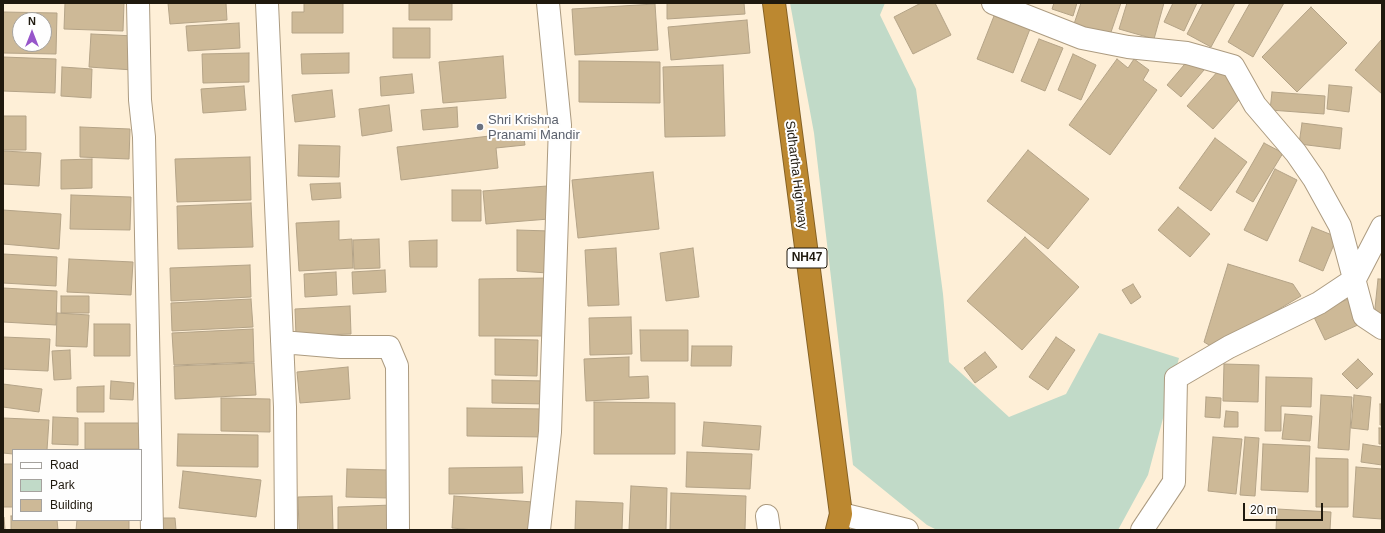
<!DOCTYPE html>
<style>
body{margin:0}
#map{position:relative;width:1385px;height:533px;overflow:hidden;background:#feefd7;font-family:Helvetica,sans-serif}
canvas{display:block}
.frame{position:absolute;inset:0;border:4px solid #1f190e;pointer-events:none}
.legend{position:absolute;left:12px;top:449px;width:130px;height:72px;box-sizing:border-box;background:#fefefe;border:1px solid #a5a29e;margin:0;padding:5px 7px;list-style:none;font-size:12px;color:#1f190e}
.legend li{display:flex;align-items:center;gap:8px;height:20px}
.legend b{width:20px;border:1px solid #a5a29e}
.north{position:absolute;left:12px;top:12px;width:40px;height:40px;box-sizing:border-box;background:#fefefe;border:1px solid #a5a29e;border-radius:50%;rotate:0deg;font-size:11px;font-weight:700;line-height:16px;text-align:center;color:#1f190e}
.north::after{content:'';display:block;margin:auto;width:14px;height:18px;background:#9755ca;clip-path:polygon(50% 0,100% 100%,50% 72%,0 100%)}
.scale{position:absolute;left:1243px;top:503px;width:80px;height:18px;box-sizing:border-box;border:2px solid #1f190e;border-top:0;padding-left:5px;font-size:12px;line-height:14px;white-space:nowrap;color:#1f190e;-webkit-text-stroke:3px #fefefe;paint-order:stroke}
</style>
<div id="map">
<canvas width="1385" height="533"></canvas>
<div class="frame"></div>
<ul class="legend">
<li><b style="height:5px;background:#fff"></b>Road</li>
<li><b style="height:11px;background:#c1dac8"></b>Park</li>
<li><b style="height:11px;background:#cdb997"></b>Building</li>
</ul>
<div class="north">N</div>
<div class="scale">20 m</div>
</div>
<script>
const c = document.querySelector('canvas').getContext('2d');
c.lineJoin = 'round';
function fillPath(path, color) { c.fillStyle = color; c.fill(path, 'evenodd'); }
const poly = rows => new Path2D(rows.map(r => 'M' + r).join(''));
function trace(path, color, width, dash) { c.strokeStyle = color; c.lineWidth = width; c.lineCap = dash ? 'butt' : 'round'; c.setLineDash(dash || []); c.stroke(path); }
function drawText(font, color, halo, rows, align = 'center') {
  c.font = font + ' Helvetica,sans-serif'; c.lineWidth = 4; c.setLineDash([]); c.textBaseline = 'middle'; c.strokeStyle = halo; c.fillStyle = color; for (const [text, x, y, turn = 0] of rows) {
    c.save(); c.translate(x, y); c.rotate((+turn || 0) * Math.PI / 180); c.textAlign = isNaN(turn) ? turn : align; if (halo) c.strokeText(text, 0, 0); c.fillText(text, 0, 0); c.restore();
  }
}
const green = poly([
 [790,3,885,3,880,15,916,89,943,294,949,362,1009,417,1066,394,1099,333,1179,358,1148,475,1118,530,937,530,927,525,853,465,814,133]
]);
const building = poly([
 [65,3,124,3,123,31,64,29,65,3],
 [168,3,226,3,227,20,170,24,168,3],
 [304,3,343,3,343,33,292,33,292,12,304,12,304,3],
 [409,3,452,3,452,20,409,20,409,3],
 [667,3,744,3,745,14,667,19,667,3],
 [921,3,935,3,951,35,913,54,894,17,921,3],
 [1054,3,1077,3,1073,16,1052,9,1054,3],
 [1081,3,1121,3,1110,35,1074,24,1081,3],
 [1127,3,1164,3,1154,39,1119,29,1127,3],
 [1173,3,1197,3,1184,31,1164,22,1173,3],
 [1203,3,1235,3,1211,47,1187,34,1203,3],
 [1250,3,1284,3,1253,57,1228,42,1250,3],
 [655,4,658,50,575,55,572,9,655,4],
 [1311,7,1347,43,1297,92,1262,57,1311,7],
 [3,12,57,13,56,54,3,53,3,12],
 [20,20,44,20,44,44,20,44,20,20],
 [994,16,1030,29,1013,73,977,59,994,16],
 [747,20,750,53,671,60,668,27,747,20],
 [239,23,240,48,188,51,186,26,239,23],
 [393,28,430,28,430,58,393,58,393,28],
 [91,34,135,36,133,70,89,67,91,34],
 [1039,39,1063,48,1045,91,1021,81,1039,39],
 [1382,39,1382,94,1355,70,1382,39],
 [249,53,249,82,203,83,202,54,249,53],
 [349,53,349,73,302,74,301,54,349,53],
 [1073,54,1096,65,1081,100,1058,90,1073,54],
 [503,56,506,98,443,103,439,62,503,56],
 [3,57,56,59,55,93,3,91,3,57],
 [1190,58,1204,70,1181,97,1167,85,1190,58],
 [1117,59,1128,68,1134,59,1149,70,1143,80,1157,90,1110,155,1069,125,1117,59],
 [579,61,660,62,660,103,579,102,579,61],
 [723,65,725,136,665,137,663,67,723,65],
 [62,67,92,69,91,98,61,96,62,67],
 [1219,70,1246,92,1213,129,1187,106,1219,70],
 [412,74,414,93,381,96,380,77,412,74],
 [1329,85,1352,87,1349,112,1327,109,1329,85],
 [244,86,246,110,203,113,201,89,244,86],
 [332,90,335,117,295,122,292,95,332,90],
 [1272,92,1325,96,1324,114,1270,110,1272,92],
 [389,105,392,131,362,136,359,109,389,105],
 [457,107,458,127,423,130,421,110,457,107],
 [3,116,26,116,26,150,3,150,3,116],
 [1302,123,1342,128,1340,149,1299,144,1302,123],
 [80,127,130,129,129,159,80,157,80,127],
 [523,132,525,145,496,148,498,168,401,180,397,147,523,132],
 [1215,138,1247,162,1211,211,1179,188,1215,138],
 [1264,143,1283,153,1253,202,1236,192,1264,143],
 [299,145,340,146,339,177,298,176,299,145],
 [1028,150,1089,199,1048,249,987,201,1028,150],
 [3,151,41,153,39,186,3,184,3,151],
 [250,157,251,200,177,202,175,159,250,157],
 [92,159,92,188,61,189,61,160,92,159],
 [1275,169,1297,180,1267,241,1244,230,1275,169],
 [653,172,659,229,578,238,572,180,653,172],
 [340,183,341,198,312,200,310,184,340,183],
 [547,186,549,219,486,224,483,191,547,186],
 [452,190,481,190,481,221,452,221,452,190],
 [71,195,131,197,130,230,70,229,71,195],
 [251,203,253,247,178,249,177,206,251,203],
 [1178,207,1210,234,1190,257,1158,230,1178,207],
 [3,210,61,214,59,249,3,244,3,210],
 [339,221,339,240,352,239,353,268,299,271,296,223,339,221],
 [1312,227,1337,237,1323,271,1299,261,1312,227],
 [517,230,550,231,548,273,517,271,517,230],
 [1025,237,1079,287,1022,350,967,301,1025,237],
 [379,239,380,268,354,269,353,240,379,239],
 [437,240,437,267,410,267,409,241,437,240],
 [616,248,619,305,588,306,585,250,616,248],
 [693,248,699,297,666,301,660,253,693,248],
 [3,254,57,257,56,286,3,283,3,254],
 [69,259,133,262,131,295,67,292,69,259],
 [1228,264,1293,284,1301,296,1214,348,1204,342,1228,264],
 [250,265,251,297,171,301,170,268,250,265],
 [385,270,386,292,353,294,352,272,385,270],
 [336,272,337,295,305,297,304,274,336,272],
 [548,278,548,336,479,336,479,279,548,278],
 [1378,279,1382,279,1382,319,1374,318,1378,279],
 [1133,284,1141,297,1131,304,1122,290,1133,284],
 [3,288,57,291,56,325,3,322,3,288],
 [61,296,89,296,89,313,61,313,61,296],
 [251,299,253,327,172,331,171,303,251,299],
 [1348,299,1360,324,1325,340,1313,315,1348,299],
 [350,306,351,334,296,336,295,309,350,306],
 [57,313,89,315,87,347,56,346,57,313],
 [631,317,632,354,590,355,589,318,631,317],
 [94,324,130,324,130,356,94,356,94,324],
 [253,329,254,362,174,365,172,333,253,329],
 [640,330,688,330,688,361,641,361,640,330],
 [3,337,50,339,48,371,3,369,3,337],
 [1056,337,1075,350,1048,390,1029,377,1056,337],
 [495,339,538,340,537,376,495,375,495,339],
 [692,346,732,346,731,366,691,366,692,346],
 [70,350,71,379,54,380,52,351,70,350],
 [985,352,997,367,975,383,964,368,985,352],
 [629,357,629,377,648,376,649,398,586,401,584,359,629,357],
 [1358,359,1373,374,1357,389,1342,374,1358,359],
 [254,363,256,395,175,399,174,366,254,363],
 [1224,364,1259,365,1258,402,1223,401,1224,364],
 [348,367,350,399,300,403,297,372,348,367],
 [1266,377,1312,378,1311,407,1281,406,1281,431,1265,431,1266,377],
 [492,380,548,381,547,404,492,403,492,380],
 [111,381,134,383,133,400,110,399,111,381],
 [3,384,42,389,39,412,3,407,3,384],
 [104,386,104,412,77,412,77,387,104,386],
 [1321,395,1352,397,1349,450,1318,448,1321,395],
 [1354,395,1371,397,1368,430,1351,428,1354,395],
 [1206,397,1221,398,1220,418,1205,417,1206,397],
 [221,398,270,399,270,432,221,431,221,398],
 [594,402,675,403,675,454,594,454,594,402],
 [1380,404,1382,404,1382,425,1380,425,1380,404],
 [467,408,546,409,546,437,467,436,467,408],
 [1226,411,1238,412,1238,427,1224,427,1226,411],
 [1285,414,1312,416,1310,441,1282,439,1285,414],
 [53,417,78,418,78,445,52,444,53,417],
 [3,418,49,420,47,450,13,450,13,454,3,453,3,418],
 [704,422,761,426,759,450,702,446,704,422],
 [85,423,142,423,142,449,85,449,85,423],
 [1379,428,1382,428,1382,444,1379,444,1379,428],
 [178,434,258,435,258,467,177,466,178,434],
 [1213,437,1242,439,1236,494,1208,491,1213,437],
 [1245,437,1259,438,1255,496,1240,495,1245,437],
 [1263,444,1310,446,1308,492,1261,490,1263,444],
 [1363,444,1382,447,1382,465,1361,462,1363,444],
 [687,452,752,454,750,489,686,487,687,452],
 [1316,458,1348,459,1348,507,1316,507,1316,458],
 [3,464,13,464,13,507,3,507,3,464],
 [522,467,523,493,449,494,449,468,522,467],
 [1356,467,1382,469,1382,519,1353,517,1356,467],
 [347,469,389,470,388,498,346,497,347,469],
 [183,471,261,480,256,517,179,508,183,471],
 [631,486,667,488,666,530,629,530,631,486],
 [671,493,746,496,745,530,670,530,671,493],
 [332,496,333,530,299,530,298,497,332,496],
 [454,496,533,502,531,530,474,530,452,528,454,496],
 [576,501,623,503,622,530,575,530,576,501],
 [392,505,392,530,338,530,338,507,392,505],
 [1277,509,1331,512,1330,530,1276,530,1277,509],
 [11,516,13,516,13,520,57,520,58,530,11,530,11,516],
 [3,517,4,517,5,530,3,530,3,517],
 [161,518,175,518,176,530,162,530,161,518],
 [77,520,129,520,129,530,76,530,77,520]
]);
const minor = poly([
 [138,3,140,100,144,137,152,530],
 [267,3,285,407,286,530],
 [993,3,1082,38,1128,47,1187,53,1233,66,1255,105,1296,153,1314,179,1340,226,1364,316,1382,328],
 [282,342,341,347,389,347,397,366,398,530],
 [841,514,907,530],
 [767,516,769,530],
 [539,530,550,432,560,125,548,3],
 [1142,530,1174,482,1176,378,1229,347,1319,303,1355,279,1382,227]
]);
const highway = poly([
 [774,3,841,514,837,530]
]);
const markers = [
 [480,127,4,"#6b7280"]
];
const shields = [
 [807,258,40]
];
const shieldNames = [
 ["NH47",807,258]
];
const worshipNames = [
 ["Shri Krishna",488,120],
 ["Pranami Mandir",488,135]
];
const streetNames = [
 ["Sidhartha Highway",796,175,83]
];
fillPath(green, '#c1dac8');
fillPath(building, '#cdb997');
trace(building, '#b4a387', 1);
trace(minor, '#ac9b80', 24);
trace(highway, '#856124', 24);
trace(minor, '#fff', 22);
trace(highway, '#bc8830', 22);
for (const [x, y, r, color] of markers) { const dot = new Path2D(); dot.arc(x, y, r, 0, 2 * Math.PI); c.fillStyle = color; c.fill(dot); trace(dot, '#fefefe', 1.5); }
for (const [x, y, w] of shields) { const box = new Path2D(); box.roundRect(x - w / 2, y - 10, w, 20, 3); c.fillStyle = '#fefefe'; c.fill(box); trace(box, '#1f190e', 1); }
drawText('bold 12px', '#1f190e', null, shieldNames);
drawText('13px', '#5b616d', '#fefefe', worshipNames, 'left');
drawText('13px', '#1f190e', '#fefefe', streetNames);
</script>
